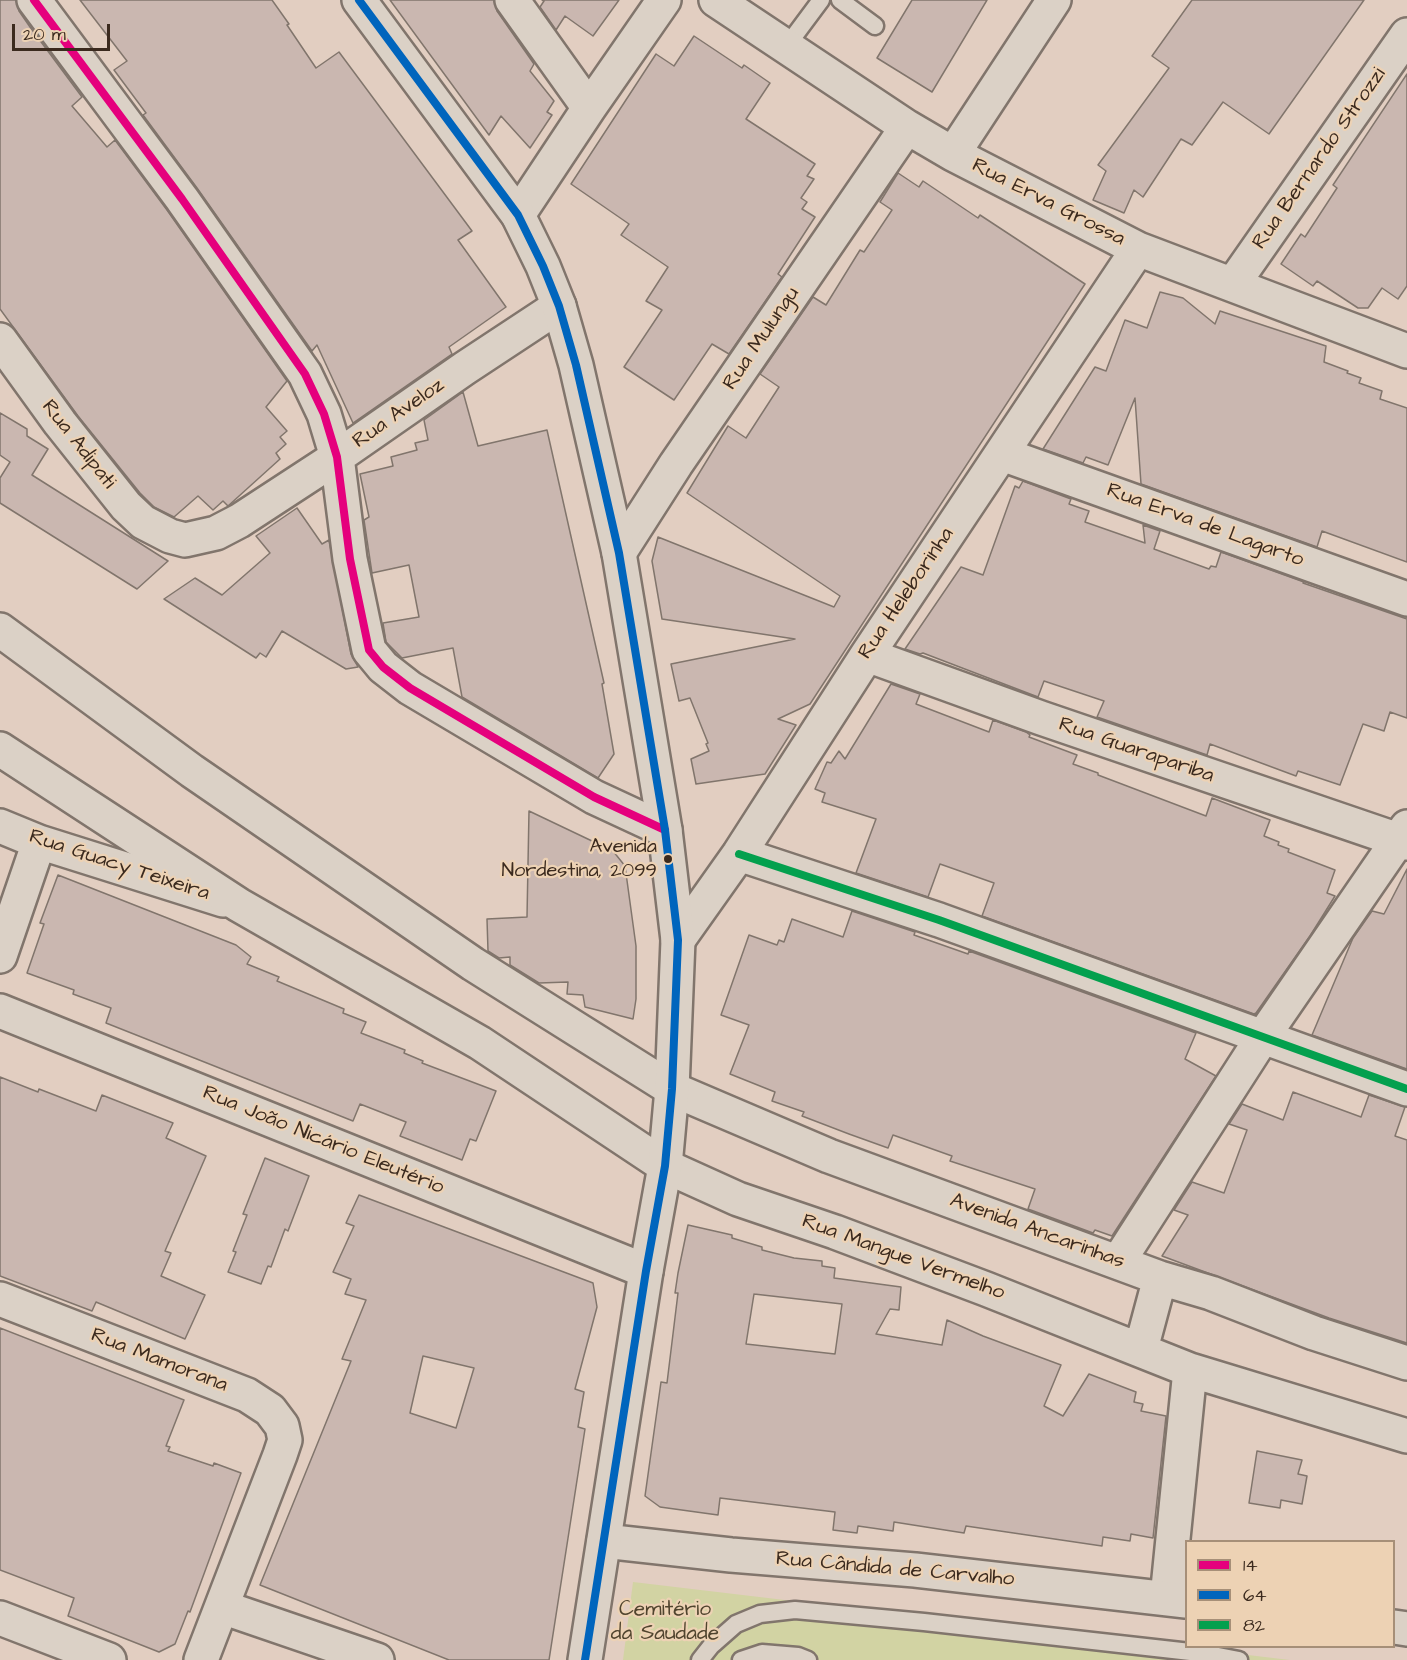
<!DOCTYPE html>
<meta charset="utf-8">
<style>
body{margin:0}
#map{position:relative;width:1407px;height:1660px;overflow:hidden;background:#e2cec1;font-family:"Architects Daughter",sans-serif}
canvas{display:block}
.legend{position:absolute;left:1185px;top:1540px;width:210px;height:108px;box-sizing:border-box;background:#edd2b4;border:2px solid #a68f78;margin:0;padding:8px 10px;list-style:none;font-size:18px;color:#3b2a1e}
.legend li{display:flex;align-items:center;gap:12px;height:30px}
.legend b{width:30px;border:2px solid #a68f78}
.scale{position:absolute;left:12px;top:24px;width:98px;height:27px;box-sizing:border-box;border:3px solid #3b2a1e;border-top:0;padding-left:8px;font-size:18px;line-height:21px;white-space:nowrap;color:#3b2a1e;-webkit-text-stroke:4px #edd2b4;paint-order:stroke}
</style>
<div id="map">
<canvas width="1407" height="1660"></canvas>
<ul class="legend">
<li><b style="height:8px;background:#e5007d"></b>14</li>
<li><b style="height:8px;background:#0065bd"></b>64</li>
<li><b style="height:8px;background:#03a04e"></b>82</li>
</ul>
<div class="scale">20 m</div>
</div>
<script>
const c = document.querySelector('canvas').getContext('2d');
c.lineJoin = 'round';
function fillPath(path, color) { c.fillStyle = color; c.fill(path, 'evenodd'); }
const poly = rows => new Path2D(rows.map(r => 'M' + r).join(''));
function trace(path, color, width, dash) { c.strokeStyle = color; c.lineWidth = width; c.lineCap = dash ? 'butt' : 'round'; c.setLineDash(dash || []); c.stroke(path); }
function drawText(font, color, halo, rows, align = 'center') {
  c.font = font + ' "Architects Daughter",sans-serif'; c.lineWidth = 4.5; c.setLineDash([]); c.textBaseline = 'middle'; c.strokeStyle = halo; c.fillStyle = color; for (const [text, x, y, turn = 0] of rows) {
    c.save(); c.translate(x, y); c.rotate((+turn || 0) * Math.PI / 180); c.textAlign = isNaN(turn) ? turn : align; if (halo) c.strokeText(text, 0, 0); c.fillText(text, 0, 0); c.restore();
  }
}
const green = poly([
 [633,1582,1290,1660,623,1660]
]);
const building = poly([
 [0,0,16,0,19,11,30,27,82,97,72,106,107,147,115,140,167,210,287,381,266,407,287,431,280,437,286,444,276,453,280,459,228,506,223,501,213,510,198,496,174,517,154,507,140,493,78,416,0,309,0,0],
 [80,0,272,0,289,24,287,25,316,68,339,52,472,231,458,240,506,307,449,347,452,354,353,423,317,345,312,351,197,188,143,115,146,113,114,70,127,61,80,0],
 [390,0,494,0,497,11,534,64,530,71,554,101,547,112,552,115,530,148,501,116,489,135,390,0],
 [542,0,619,0,593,36,565,16,556,30,540,7,544,1,542,0],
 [912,0,987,0,932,92,877,58,912,0],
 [1192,0,1364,0,1269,134,1223,102,1192,145,1181,139,1143,197,1134,190,1124,213,1093,200,1106,171,1098,165,1169,68,1152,56,1192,0],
 [694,36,742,68,744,65,770,83,746,119,815,164,807,176,814,179,801,198,807,202,802,209,815,217,778,274,782,277,729,354,712,344,674,400,624,367,662,310,646,301,668,267,621,235,629,224,571,184,656,54,674,66,694,36],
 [1407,74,1407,286,1398,299,1382,288,1368,308,1358,308,1317,281,1313,286,1281,264,1301,234,1305,237,1337,188,1333,185,1407,74],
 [898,173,919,187,923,181,978,218,980,215,1085,284,810,704,778,719,796,725,765,774,696,784,691,759,709,751,706,744,708,743,690,698,679,701,671,664,795,639,662,619,652,561,658,537,834,607,840,596,687,493,728,426,746,438,779,387,760,374,813,297,826,305,860,250,864,252,892,210,880,202,898,173],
 [1160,292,1183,298,1215,324,1220,311,1326,346,1324,362,1348,371,1347,373,1361,378,1359,383,1382,391,1380,399,1407,408,1407,562,1322,531,1317,547,1141,484,1135,398,1108,465,1086,457,1083,463,1043,449,1095,367,1106,371,1125,320,1147,328,1160,292],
 [463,392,478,446,547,430,604,683,602,684,614,754,598,778,462,697,453,648,402,658,386,642,383,623,419,617,409,565,372,573,364,520,369,517,360,474,393,466,391,457,417,450,415,443,428,440,424,420,463,392],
 [0,413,27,429,27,436,48,449,32,475,168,561,137,589,0,503,0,478,10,462,0,455,0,413],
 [1023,481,1071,499,1069,504,1089,511,1085,522,1145,543,1143,525,1160,531,1154,549,1209,569,1211,566,1216,567,1221,552,1304,582,1303,583,1407,619,1407,718,1390,712,1384,731,1363,724,1340,785,1298,771,1296,776,1210,744,1207,755,1097,717,1104,701,1044,681,1038,697,923,653,920,654,905,649,961,567,983,575,1015,486,1019,488,1023,481],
 [297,508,322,544,329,540,351,654,358,667,346,669,282,631,266,657,260,653,256,658,164,599,195,578,222,595,270,553,256,536,297,508],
 [891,684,920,694,916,704,989,732,993,720,1026,732,1030,735,1029,737,1077,755,1073,764,1098,773,1098,775,1206,816,1212,798,1270,820,1264,836,1279,842,1278,845,1289,849,1288,852,1335,870,1327,893,1335,896,1310,936,1256,1013,1254,1014,982,916,994,883,940,864,928,897,856,873,876,819,822,802,825,793,815,789,827,762,831,763,839,751,845,759,891,684],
 [529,811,613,851,625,866,636,946,636,999,633,1019,585,1007,583,995,567,994,568,982,539,983,510,965,510,957,499,958,488,951,487,919,527,917,529,811],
 [1407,869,1407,1069,1312,1035,1353,938,1372,911,1384,914,1407,869],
 [58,875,236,945,251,957,247,964,279,977,277,981,344,1009,343,1013,366,1022,361,1033,405,1050,404,1053,423,1061,422,1063,496,1091,476,1141,470,1139,462,1160,400,1136,406,1122,360,1104,353,1121,106,1023,111,1008,73,994,74,990,27,973,44,924,40,923,58,875],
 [852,911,915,932,914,935,968,954,969,951,1196,1033,1185,1059,1216,1076,1112,1236,1095,1230,1093,1233,1028,1209,1035,1189,950,1161,952,1156,893,1135,888,1148,849,1134,802,1116,804,1112,772,1101,775,1092,730,1074,749,1025,721,1015,749,935,777,945,779,940,784,942,792,919,843,937,852,911],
 [0,1077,38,1092,39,1089,96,1111,102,1095,173,1123,166,1138,206,1156,165,1251,171,1253,161,1276,205,1295,185,1339,96,1302,92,1311,0,1276,0,1077],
 [1293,1092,1361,1117,1369,1095,1405,1107,1395,1136,1407,1140,1407,1343,1329,1318,1162,1256,1188,1215,1174,1210,1192,1182,1224,1193,1247,1130,1229,1124,1242,1104,1283,1120,1293,1092],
 [265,1158,309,1176,288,1231,285,1229,271,1267,268,1266,261,1284,228,1272,236,1252,233,1251,247,1215,243,1214,265,1158],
 [359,1195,593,1283,597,1307,575,1389,584,1392,578,1427,585,1429,549,1660,449,1660,260,1585,351,1361,342,1359,366,1300,345,1294,351,1279,333,1272,354,1226,346,1223,359,1195],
 [423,1356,474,1368,456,1428,410,1413,423,1356],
 [688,1225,732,1235,732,1238,762,1247,762,1250,794,1258,822,1261,822,1266,835,1268,834,1278,901,1287,899,1310,890,1309,876,1334,942,1345,947,1320,983,1336,1061,1365,1044,1406,1063,1416,1089,1374,1136,1392,1134,1402,1143,1404,1141,1411,1166,1416,1153,1538,1131,1534,1130,1541,1103,1537,1102,1546,966,1526,964,1533,894,1522,893,1531,858,1526,857,1533,833,1530,835,1512,720,1498,718,1515,660,1507,645,1496,661,1382,667,1383,678,1293,675,1293,678,1273,688,1225],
 [754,1294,842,1304,835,1354,746,1344,754,1294],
 [0,1328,184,1400,166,1446,170,1447,168,1451,213,1466,214,1463,241,1473,190,1612,188,1611,175,1644,159,1652,68,1616,74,1598,0,1570,0,1328],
 [1257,1451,1302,1460,1298,1474,1307,1476,1302,1504,1281,1500,1280,1508,1249,1503,1257,1451]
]);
const service = poly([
 [840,0,875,26],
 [786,47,821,0],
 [700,1660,711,1646,736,1624,760,1614,795,1610,924,1622,1208,1654,1239,1660],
 [741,1660,762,1653,798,1656,808,1660]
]);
const minor = poly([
 [34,0,182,199,305,374,324,414,337,457,350,559,369,650,383,667,410,688,594,797,665,830],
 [512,0,589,108],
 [716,0,907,127,953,154,1138,249,1407,351],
 [953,154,1054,0],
 [518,215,589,108,664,0],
 [1233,284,1407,35],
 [0,340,60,423,126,506,143,522,170,536,185,540,216,533,239,521,337,457,465,368,559,306],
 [1002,454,1407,599],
 [619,553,676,464,907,127],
 [867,655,1041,718,1407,843],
 [0,826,39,842,223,900],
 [739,854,939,920,1407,1089],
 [678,940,739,854,867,655,1138,249],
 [0,956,39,842],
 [0,1011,646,1271],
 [672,1089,829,1156,1160,1278,1211,1293,1314,1333,1407,1363],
 [665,1166,738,1199,835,1232,986,1289,1190,1370,1407,1436],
 [1118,1262,1264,1035,1407,827],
 [0,1299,247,1395,270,1410,282,1426,285,1440,280,1455,201,1660],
 [1141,1349,1160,1278],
 [1167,1598,1190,1370],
 [222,1607,377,1660],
 [0,1618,109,1660]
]);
const tertiary = poly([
 [0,630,192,771,473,964,672,1089],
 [0,749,239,905,480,1043,665,1166],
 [604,1541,731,1555,915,1570,1186,1601],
 [1394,1627,1407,1629]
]);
const secondary = poly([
 [359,0,518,215,543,266,559,306,576,365,619,553,665,830,678,940,672,1089,665,1166,646,1271,585,1660]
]);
const bus1 = poly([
 [34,0,182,199,305,374,324,414,337,457,350,559,369,650,383,667,410,688,594,797,665,830]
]);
const bus2 = poly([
 [359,0,518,215,543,266,559,306,576,365,619,553,665,830,678,940,672,1089,665,1166,646,1271,585,1660]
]);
const bus3 = poly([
 [739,854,939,920,1407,1089]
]);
const markers = [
 [668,859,5,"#3b2a1e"]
];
const busNames = [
 ["Avenida",657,848],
 ["Nordestina, 2099",657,872]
];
const streetNames = [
 ["Rua Bernardo Strozzi",1320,159,-55],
 ["Rua Erva Grossa",1048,203,27],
 ["Rua Mulungu",762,339,-56],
 ["Rua Aveloz",399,414,-35],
 ["Rua Adipati",78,445,52],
 ["Rua Erva de Lagarto",1205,526,20],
 ["Rua Heleborinha",907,594,-56],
 ["Rua Guarapariba",1136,751,19],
 ["Rua Guacy Teixeira",119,866,18],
 ["Rua João Nicário Eleutério",323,1141,22],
 ["Avenida Ancarinhas",1037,1232,20],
 ["Rua Mangue Vermelho",903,1258,20],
 ["Rua Mamorana",159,1361,21],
 ["Rua Cândida de Carvalho",895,1570,5]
];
const parkNames = [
 ["Cemitério",665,1611],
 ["da Saudade",665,1635]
];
fillPath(green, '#d2d3a3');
fillPath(building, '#cab7b0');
trace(building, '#81756c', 1.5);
trace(service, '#81756c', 21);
trace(minor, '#81756c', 38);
trace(tertiary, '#81756c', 38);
trace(secondary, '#81756c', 38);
trace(service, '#dbd1c6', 16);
trace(minor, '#dbd1c6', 33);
trace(tertiary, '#dbd1c6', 33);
trace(secondary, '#dbd1c6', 33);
trace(bus1, '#e5007d', 8);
trace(bus2, '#0065bd', 8);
trace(bus3, '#03a04e', 8);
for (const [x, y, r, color] of markers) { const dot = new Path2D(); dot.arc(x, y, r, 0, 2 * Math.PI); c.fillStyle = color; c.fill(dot); trace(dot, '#edd2b4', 2); }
drawText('20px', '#3b2a1e', '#edd2b4', busNames, 'right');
drawText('21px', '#3b2a1e', '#edd2b4', streetNames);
drawText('21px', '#50442e', '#edd2b4', parkNames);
</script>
